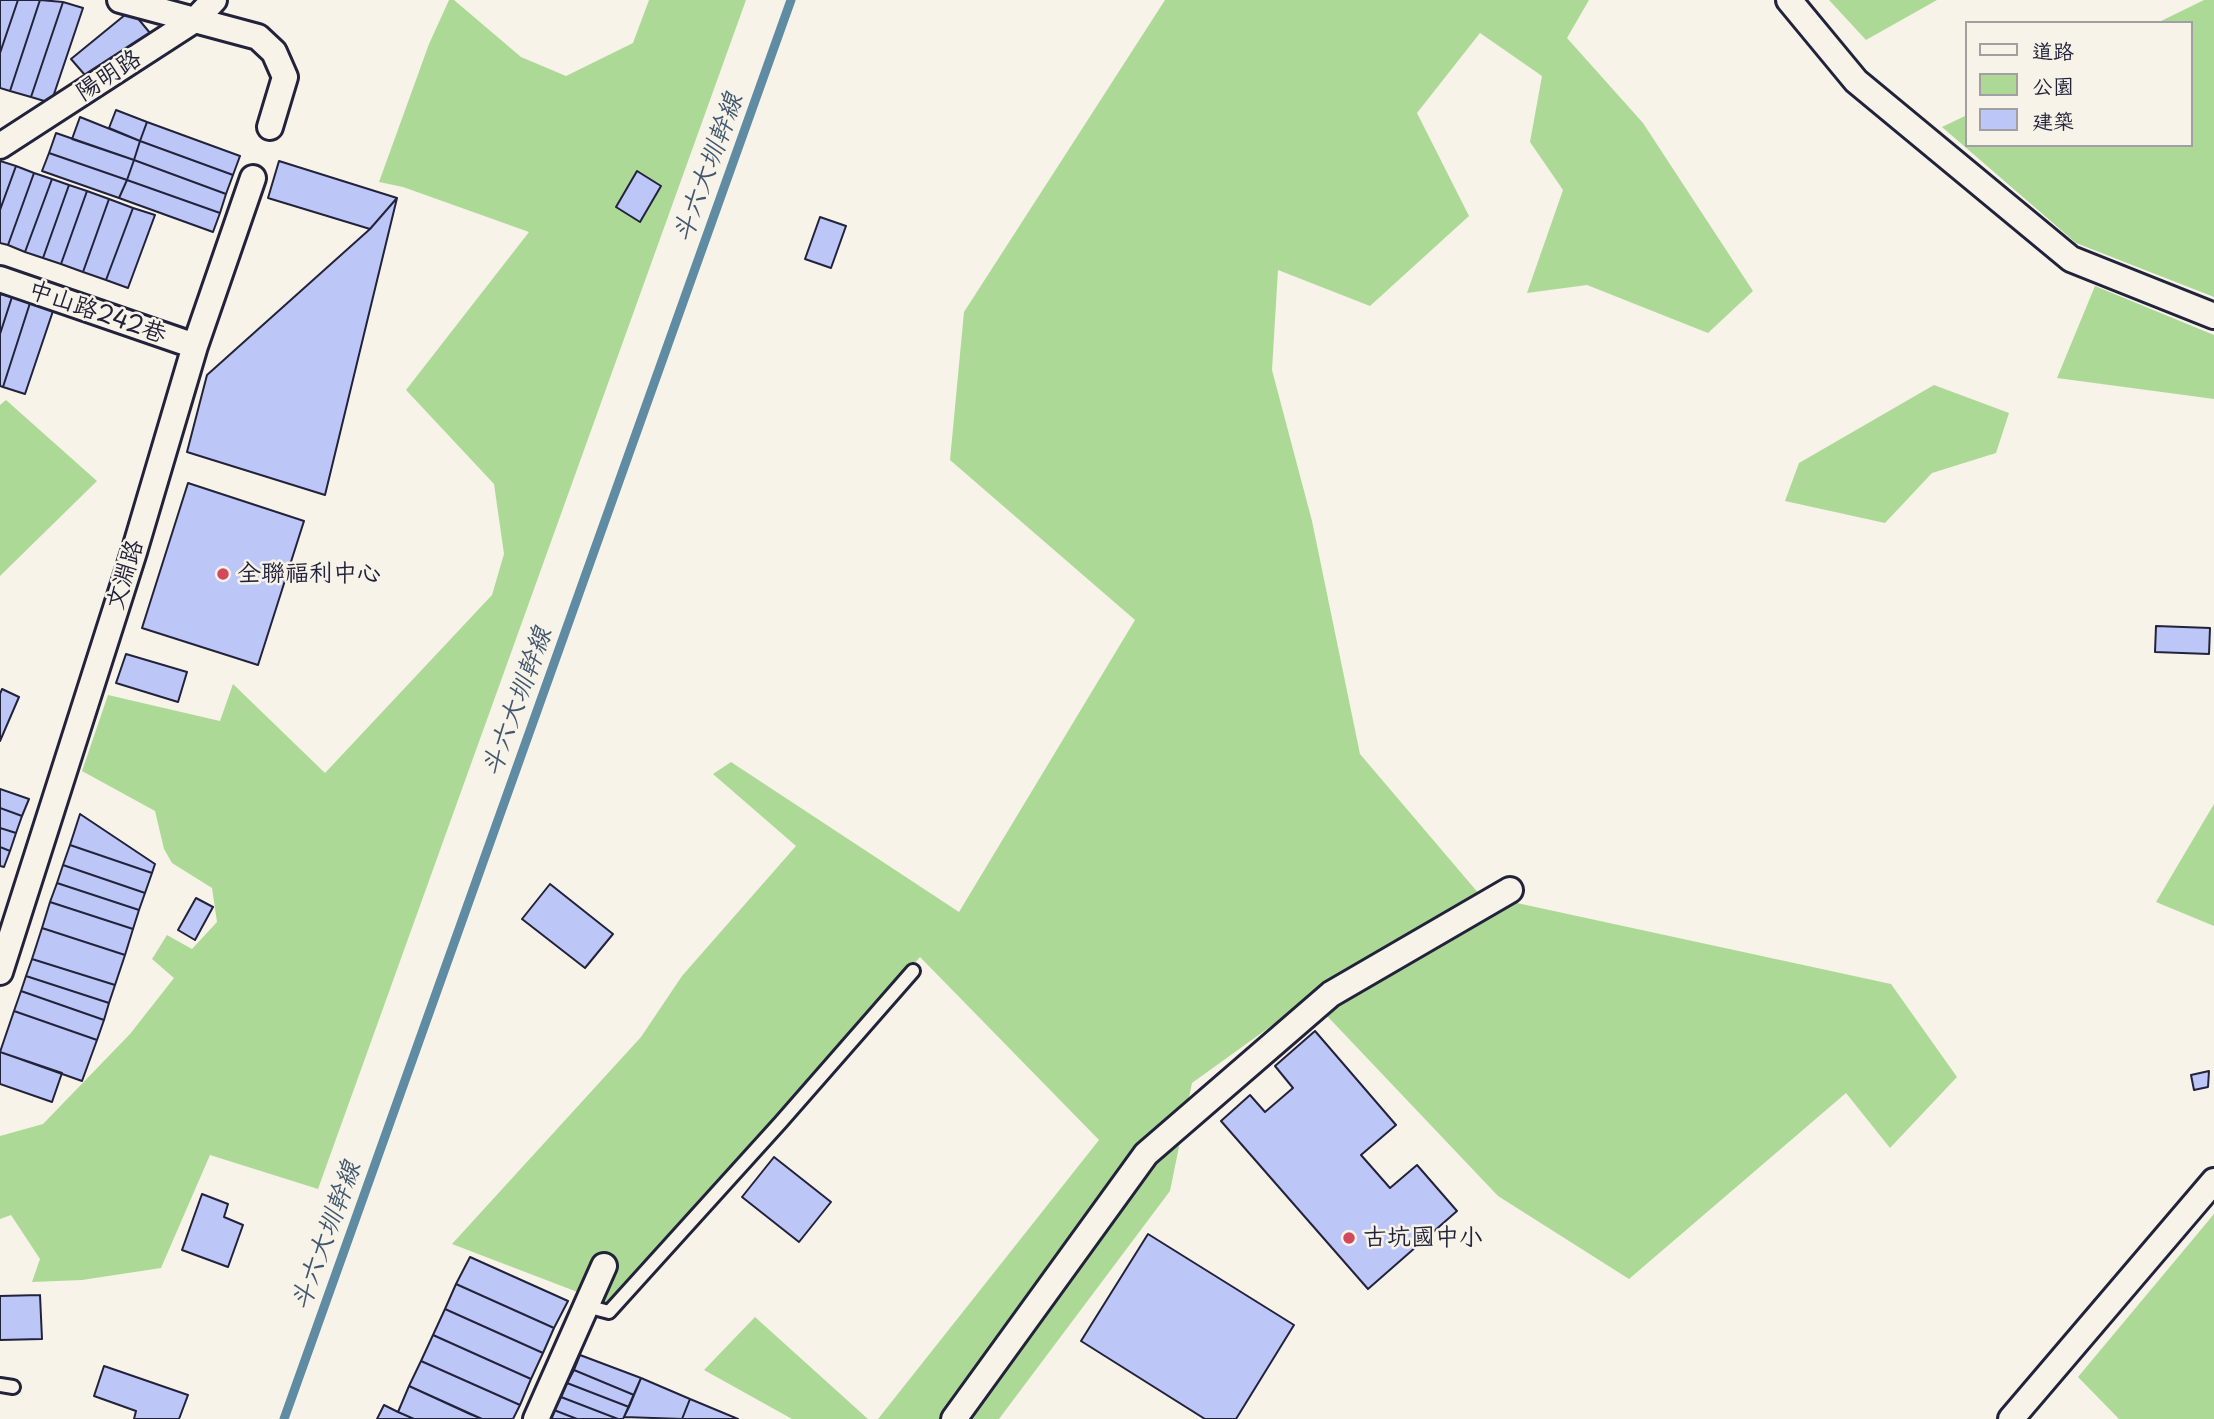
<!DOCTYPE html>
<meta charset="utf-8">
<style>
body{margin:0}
#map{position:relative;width:2214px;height:1419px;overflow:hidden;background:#f7f3e8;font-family:"Playpen Sans","LXGW WenKai TC",sans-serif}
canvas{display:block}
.legend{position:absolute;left:1965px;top:21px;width:228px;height:126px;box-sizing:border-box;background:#f7f3e8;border:2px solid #a29fa3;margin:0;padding:9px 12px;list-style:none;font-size:21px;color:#22223b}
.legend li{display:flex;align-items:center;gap:14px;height:35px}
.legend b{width:35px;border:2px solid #a29fa3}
</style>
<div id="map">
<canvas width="2214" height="1419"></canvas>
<ul class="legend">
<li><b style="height:9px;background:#f7f3e8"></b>道路</li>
<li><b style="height:19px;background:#add997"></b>公園</li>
<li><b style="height:19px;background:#bcc7f8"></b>建築</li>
</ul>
</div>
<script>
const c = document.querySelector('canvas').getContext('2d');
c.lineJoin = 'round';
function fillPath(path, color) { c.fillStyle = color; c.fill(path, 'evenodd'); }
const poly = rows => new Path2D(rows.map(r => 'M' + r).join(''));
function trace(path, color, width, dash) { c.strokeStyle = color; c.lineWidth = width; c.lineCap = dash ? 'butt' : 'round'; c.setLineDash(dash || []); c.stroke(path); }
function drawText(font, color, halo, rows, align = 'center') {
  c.font = font + ' "Playpen Sans","LXGW WenKai TC",sans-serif'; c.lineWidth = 5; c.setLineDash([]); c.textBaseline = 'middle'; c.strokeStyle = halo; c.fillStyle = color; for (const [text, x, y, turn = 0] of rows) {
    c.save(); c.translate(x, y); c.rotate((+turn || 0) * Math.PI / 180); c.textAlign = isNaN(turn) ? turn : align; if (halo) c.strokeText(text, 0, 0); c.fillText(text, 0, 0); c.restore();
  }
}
const green = poly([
 [449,0,454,0,521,57,566,76,633,43,649,0,746,0,318,1189,210,1155,161,1268,82,1280,32,1282,40,1259,11,1215,0,1219,0,1136,43,1124,130,1034,174,978,152,959,167,935,192,949,217,922,212,888,172,863,164,849,155,811,82,771,108,695,220,721,233,684,325,773,492,595,504,554,494,484,406,390,529,232,403,187,379,182,429,44],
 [1165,0,1589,0,1567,38,1643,123,1753,291,1708,333,1587,285,1527,293,1563,190,1530,142,1542,76,1480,33,1417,113,1469,216,1370,306,1278,270,1272,370,1312,521,1360,754,1480,895,1891,984,1957,1077,1890,1148,1846,1093,1629,1279,1498,1196,1310,998,1192,1083,1170,1191,999,1419,878,1419,1099,1140,920,957,614,1306,452,1244,641,1037,682,976,796,846,713,774,731,762,959,912,1135,620,950,460,964,312],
 [1829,0,1937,0,1866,40],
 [2204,0,2214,0,2214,297,2076,243,1942,127,1967,115,1967,145,2191,145,2191,23,2157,23],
 [2095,286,2214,335,2214,399,2057,378],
 [1934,385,2009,413,1996,453,1932,473,1885,523,1785,501,1799,463],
 [6,400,97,481,0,576,0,405],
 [2214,804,2214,926,2156,902],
 [2214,1214,2214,1419,2119,1419,2078,1377],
 [755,1317,868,1419,792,1419,704,1370]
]);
const stream = poly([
 [284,1419,791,0]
]);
const building = poly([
 [0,0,18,0,0,53,0,0],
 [18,0,40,0,10,91,0,88,0,53,18,0],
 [40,0,63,2,31,97,10,91,40,0],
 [63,2,83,8,51,103,31,97,63,2],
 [131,10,150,33,91,82,71,59,131,10],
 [116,110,147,122,140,141,109,128,116,110],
 [80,117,140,141,134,160,72,139,80,117],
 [147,122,240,156,233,175,140,141,147,122],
 [56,133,134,160,127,180,49,153,56,133],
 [140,141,233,175,226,194,134,160,140,141],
 [49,153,127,180,119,198,42,171,49,153],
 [134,160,226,194,220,213,127,180,134,160],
 [0,161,16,166,0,210,0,161],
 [279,161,397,198,370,229,268,198,279,161],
 [16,166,34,173,8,245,0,243,0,210,16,166],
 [637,171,661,186,640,222,616,207,637,171],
 [34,173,52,179,25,252,8,245,34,173],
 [52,179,69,185,43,258,25,252,52,179],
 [127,180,220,213,213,232,119,198,127,180],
 [69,185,87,191,61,264,43,258,69,185],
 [87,191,109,199,83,272,61,264,87,191],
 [397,198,325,495,187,452,207,375,370,229,397,198],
 [109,199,133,208,106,280,83,272,109,199],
 [133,208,155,215,128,288,106,280,133,208],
 [820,217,846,226,831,268,805,259,820,217],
 [0,294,12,297,0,334,0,294],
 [12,297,30,303,3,387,0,386,0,334,12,297],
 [30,303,53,311,25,394,3,387,30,303],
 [188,483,304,521,258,665,142,628,188,483],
 [2156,626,2210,628,2209,654,2155,652,2156,626],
 [126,654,187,672,178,702,116,683,126,654],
 [2,689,19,697,0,741,0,694,2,689],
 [0,789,29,799,22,816,0,808,0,789],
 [0,808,22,816,16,833,0,828,0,808],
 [80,814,155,864,152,873,70,845,80,814],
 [0,828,16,833,10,851,0,847,0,828],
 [70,845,152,873,145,893,63,865,70,845],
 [0,847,10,851,4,867,0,866,0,847],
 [63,865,145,893,139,910,57,883,63,865],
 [57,883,139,910,133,929,50,902,57,883],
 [550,884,613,934,585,968,522,919,550,884],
 [196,898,213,907,195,940,178,930,196,898],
 [50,902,133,929,125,955,42,928,50,902],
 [42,928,125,955,115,985,32,959,42,928],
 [32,959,115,985,109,1003,26,976,32,959],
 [26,976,109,1003,104,1020,21,991,26,976],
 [21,991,104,1020,97,1040,14,1011,21,991],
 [14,1011,97,1040,82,1081,0,1052,14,1011],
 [1315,1031,1396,1125,1361,1155,1390,1188,1417,1165,1457,1211,1368,1289,1221,1121,1250,1095,1265,1112,1293,1088,1275,1066,1315,1031],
 [0,1052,62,1073,52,1102,0,1084,0,1052],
 [2209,1071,2208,1087,2194,1090,2191,1075,2209,1071],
 [774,1157,831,1202,799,1242,742,1197,774,1157],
 [202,1194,228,1204,224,1217,243,1225,228,1267,182,1250,202,1194],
 [1148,1234,1294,1325,1236,1419,1205,1419,1081,1341,1148,1234],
 [470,1257,568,1301,554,1328,456,1284,470,1257],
 [456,1284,554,1328,543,1353,445,1309,456,1284],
 [40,1295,42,1339,0,1340,0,1296,40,1295],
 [445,1309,543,1353,531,1379,433,1335,445,1309],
 [433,1335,531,1379,520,1405,421,1361,433,1335],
 [580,1355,641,1378,634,1395,574,1370,580,1355],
 [421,1361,520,1405,513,1419,482,1419,409,1386,421,1361],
 [104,1366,188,1395,179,1419,134,1419,136,1411,94,1396,104,1366],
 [574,1370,634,1395,629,1407,567,1383,574,1370],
 [641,1378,690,1399,682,1419,624,1417,641,1378],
 [567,1383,629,1407,623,1419,618,1419,561,1397,567,1383],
 [409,1386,470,1414,482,1419,414,1419,398,1412,409,1386],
 [561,1397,618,1419,577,1419,554,1410,561,1397],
 [690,1399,738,1419,682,1419,690,1399],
 [384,1405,398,1412,414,1419,377,1419,384,1405],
 [554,1410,577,1419,549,1419,554,1410]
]);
const service = poly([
 [586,1306,609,1312,780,1123,913,971],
 [0,1385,13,1387]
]);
const minor = poly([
 [120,0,258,37,274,52,285,77,270,127],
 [1789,0,1856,81,2071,259,2214,316],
 [0,146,196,19,214,0],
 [0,279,195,346],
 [0,972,134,552,195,346,253,178],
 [536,1419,604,1266],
 [954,1419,1146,1154,1331,994,1510,890],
 [2011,1419,2214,1181]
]);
const markers = [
 [223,574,7,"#d1495b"],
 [1349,1238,7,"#d1495b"]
];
const streetNames = [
 ["陽明路",109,76,-33],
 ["中山路242巷",97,313,19],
 ["文淵路",126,575,-73]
];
const poiNames = [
 ["全聯福利中心",237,574],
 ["古坑國中小",1363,1238]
];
const waterNames = [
 ["斗六大圳幹線",709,168,-70],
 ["斗六大圳幹線",518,702,-70],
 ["斗六大圳幹線",327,1236,-70]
];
fillPath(green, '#add997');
trace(stream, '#5f8ba3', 9);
fillPath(building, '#bcc7f8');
trace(building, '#22223b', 2);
trace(service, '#22223b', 18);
trace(minor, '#22223b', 30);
trace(service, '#f7f3e8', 12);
trace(minor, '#f7f3e8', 24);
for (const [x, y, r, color] of markers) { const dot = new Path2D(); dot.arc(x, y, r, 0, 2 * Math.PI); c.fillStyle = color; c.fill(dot); trace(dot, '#f7f3e8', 2.5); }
drawText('24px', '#22223b', '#f7f3e8', streetNames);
drawText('24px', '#22223b', '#f7f3e8', poiNames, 'left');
drawText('italic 26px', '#41576f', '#f7f3e8', waterNames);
</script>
